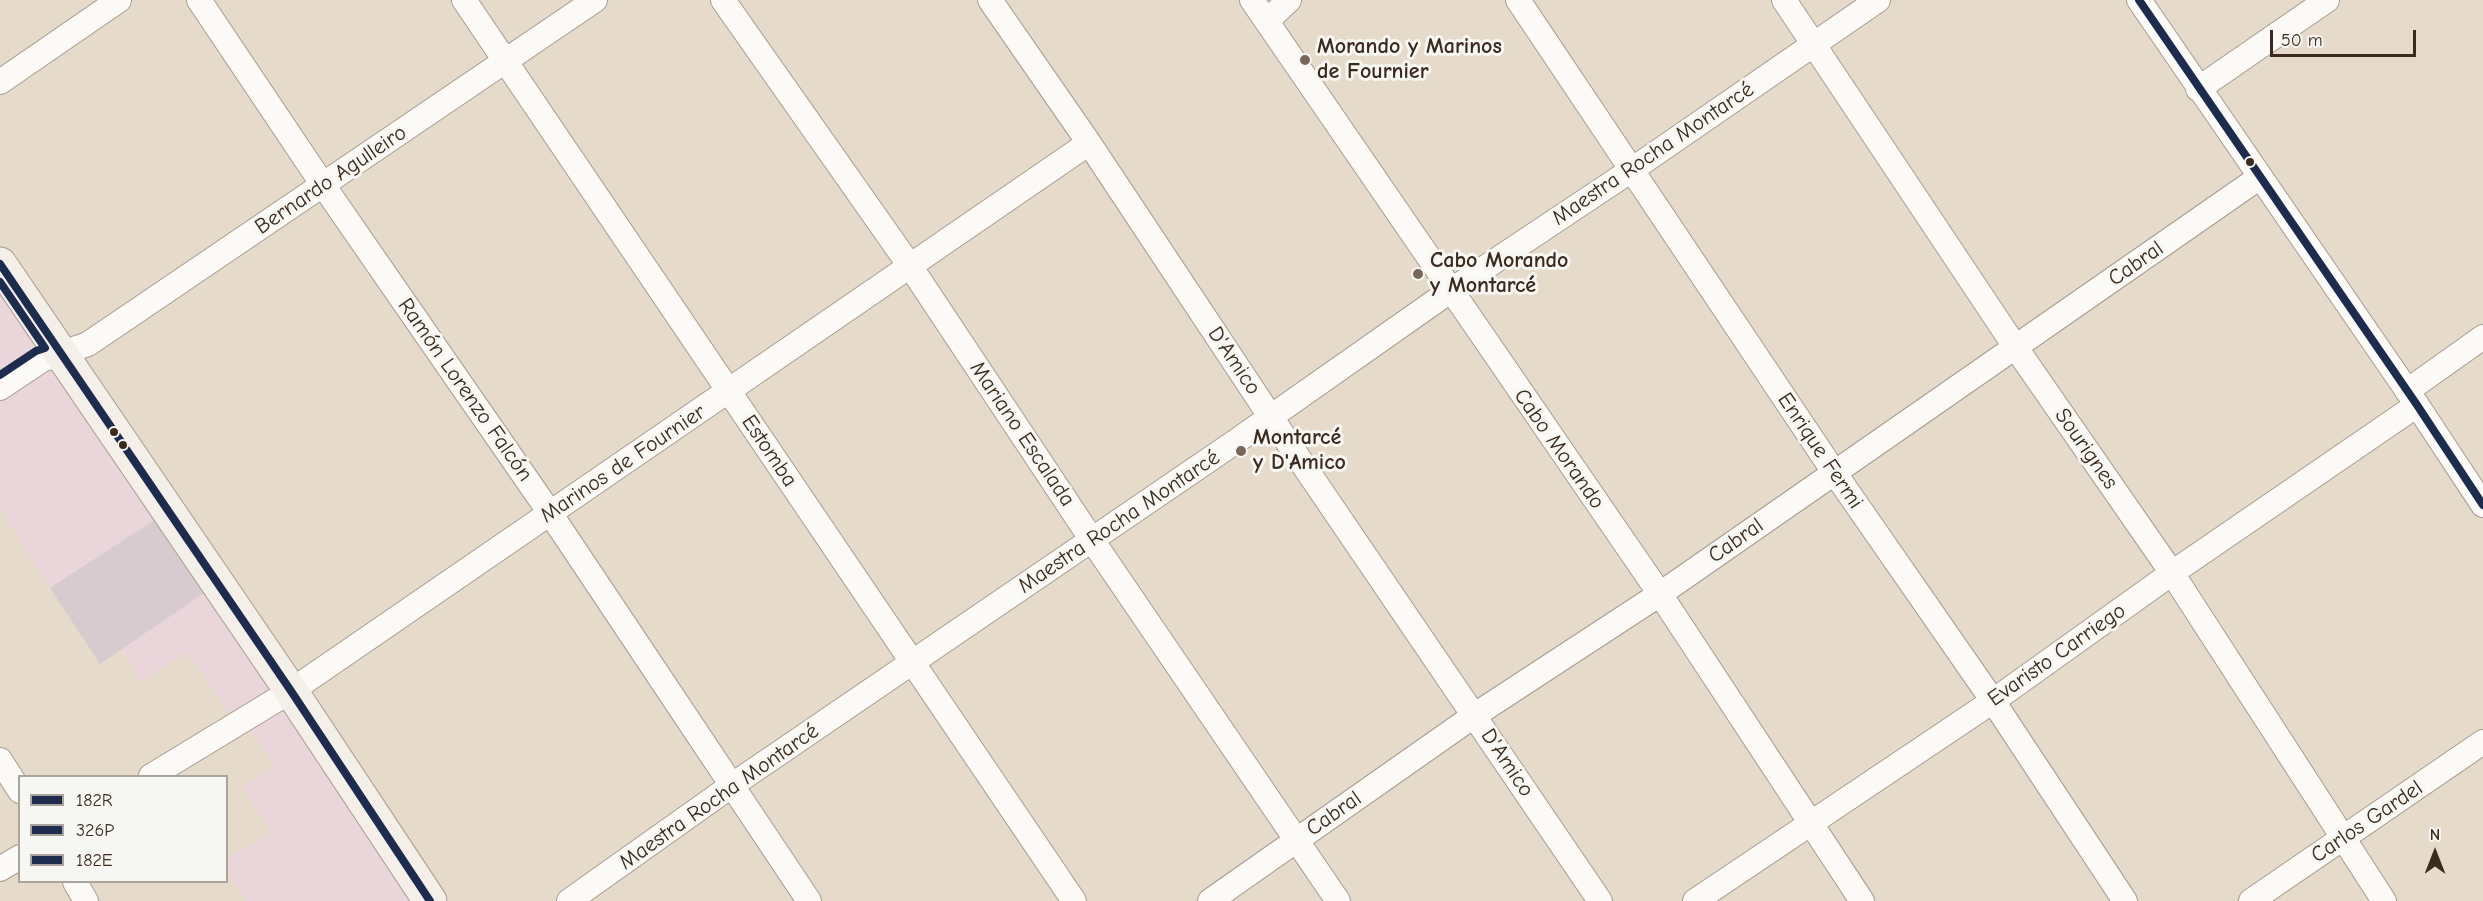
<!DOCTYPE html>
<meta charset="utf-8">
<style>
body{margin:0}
#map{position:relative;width:2483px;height:901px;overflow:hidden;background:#e6dbcb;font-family:"Comic Neue",sans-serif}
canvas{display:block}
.legend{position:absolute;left:18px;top:775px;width:210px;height:108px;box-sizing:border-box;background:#f6f6f2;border:2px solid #aba49d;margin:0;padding:8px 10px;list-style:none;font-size:18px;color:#3b2a1e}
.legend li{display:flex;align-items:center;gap:12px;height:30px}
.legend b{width:30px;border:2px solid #aba49d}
.north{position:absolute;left:2405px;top:823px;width:60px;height:60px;-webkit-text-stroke:4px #f6f6f2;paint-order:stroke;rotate:0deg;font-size:16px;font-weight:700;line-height:24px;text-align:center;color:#3b2a1e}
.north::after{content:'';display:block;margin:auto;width:21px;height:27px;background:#3b2a1e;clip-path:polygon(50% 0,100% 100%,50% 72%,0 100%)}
.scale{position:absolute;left:2270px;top:30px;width:146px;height:27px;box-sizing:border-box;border:3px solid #3b2a1e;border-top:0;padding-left:8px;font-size:18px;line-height:21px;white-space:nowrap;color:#3b2a1e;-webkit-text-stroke:4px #f6f6f2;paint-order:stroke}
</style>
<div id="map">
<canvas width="2483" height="901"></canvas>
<ul class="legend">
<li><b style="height:8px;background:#1d2b4f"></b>182R</li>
<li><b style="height:8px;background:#1d2b4f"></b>326P</li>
<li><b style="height:8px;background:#1d2b4f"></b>182E</li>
</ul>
<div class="north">N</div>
<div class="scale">50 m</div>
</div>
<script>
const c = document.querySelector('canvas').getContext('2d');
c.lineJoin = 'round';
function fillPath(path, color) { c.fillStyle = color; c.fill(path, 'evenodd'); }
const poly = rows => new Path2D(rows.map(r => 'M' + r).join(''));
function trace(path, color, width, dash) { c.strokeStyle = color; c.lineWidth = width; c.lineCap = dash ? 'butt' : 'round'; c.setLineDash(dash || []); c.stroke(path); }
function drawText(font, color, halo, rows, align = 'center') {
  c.font = font + ' "Comic Neue",sans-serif'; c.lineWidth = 6; c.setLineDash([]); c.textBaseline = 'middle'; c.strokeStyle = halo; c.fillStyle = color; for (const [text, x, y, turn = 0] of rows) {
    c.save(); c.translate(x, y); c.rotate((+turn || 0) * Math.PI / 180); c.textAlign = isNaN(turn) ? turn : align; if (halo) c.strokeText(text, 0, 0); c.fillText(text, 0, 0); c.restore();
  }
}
const built = poly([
 [0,287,33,340,32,349,28,355,4,370,0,365],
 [47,368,56,369,156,519,50,588,0,507,0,398],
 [207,591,269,683,264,698,233,719,187,652,143,682,121,649],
 [278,714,289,715,416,901,246,901,227,870,227,859,271,832,242,786,274,766,249,727,268,715]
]);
const industrial = poly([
 [156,519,207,591,100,664,50,588]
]);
const street = poly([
 [199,0,323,185,550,513,809,901],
 [464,0,1074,901],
 [723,0,910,266,1092,540,1338,901],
 [990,0,1089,143,1270,416,1600,901],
 [1252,0,1660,594,1862,901],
 [1518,0,1834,472,1993,701,2125,901],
 [1784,0,2016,348,2172,573,2384,901],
 [2139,0,2417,405,2483,505],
 [1267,21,1289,0],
 [0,82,119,0],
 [2198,89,2327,0],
 [0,388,42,360,88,344,595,0],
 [2407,391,2483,337],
 [0,760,20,791],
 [151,776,291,691,1089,143],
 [0,869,20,857],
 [75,882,86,901],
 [569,901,731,786,1235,442,1450,291,1630,171,1878,0],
 [1210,901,1475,715,1660,594,2260,177],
 [1695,901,1993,701,2172,573,2417,405],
 [2251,901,2483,742]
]);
const secondary = poly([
 [0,264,291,691,430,901]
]);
const bus1 = poly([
 [0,264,291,691,430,901]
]);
const bus2 = poly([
 [2139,0,2417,405,2483,505]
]);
const bus3 = poly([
 [0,282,45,348,36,351,0,375]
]);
const markers = [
 [1305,60,6,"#77685b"],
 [2250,162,5,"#3b2a1e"],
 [1418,274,6,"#77685b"],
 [114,432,5,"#3b2a1e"],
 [123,445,5,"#3b2a1e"],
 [1241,451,6,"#77685b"]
];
const poiNames = [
 ["Morando y Marinos",1317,47],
 ["de Fournier",1317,72],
 ["Cabo Morando",1430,261],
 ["y Montarcé",1430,286],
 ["Montarcé",1253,438],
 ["y D'Amico",1253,463]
];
const streetNames = [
 ["Maestra Rocha Montarcé",1653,154,-34],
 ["Bernardo Agulleiro",331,180,-34],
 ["Cabral",2136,264,-35],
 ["D'Amico",1234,361,56],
 ["Ramón Lorenzo Falcón",465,390,55],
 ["Mariano Escalada",1022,434,56],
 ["Cabo Morando",1559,449,55],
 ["Sourignes",2086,449,55],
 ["Estomba",769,451,56],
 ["Enrique Fermi",1820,451,56],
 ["Marinos de Fournier",623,464,-34],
 ["Maestra Rocha Montarcé",1119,522,-34],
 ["Cabral",1736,541,-35],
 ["Evaristo Carriego",2057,655,-35],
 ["D'Amico",1507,763,56],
 ["Maestra Rocha Montarcé",719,797,-35],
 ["Cabral",1334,814,-35],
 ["Carlos Gardel",2367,822,-34]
];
fillPath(built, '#ead5db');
fillPath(industrial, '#d8cbd0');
trace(street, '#a59c91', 26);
trace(secondary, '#a59c91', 35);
trace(street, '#fbfaf7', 24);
trace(secondary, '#f4efe9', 33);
trace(bus1, '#1d2b4f', 8);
trace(bus2, '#1d2b4f', 8);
trace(bus3, '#1d2b4f', 8);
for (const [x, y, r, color] of markers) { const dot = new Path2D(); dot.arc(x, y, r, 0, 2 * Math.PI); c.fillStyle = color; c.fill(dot); trace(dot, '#f6f6f2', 2); }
drawText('bold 22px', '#3b2a1e', '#f6f6f2', poiNames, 'left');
drawText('22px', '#3b2a1e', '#f6f6f2', streetNames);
</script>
